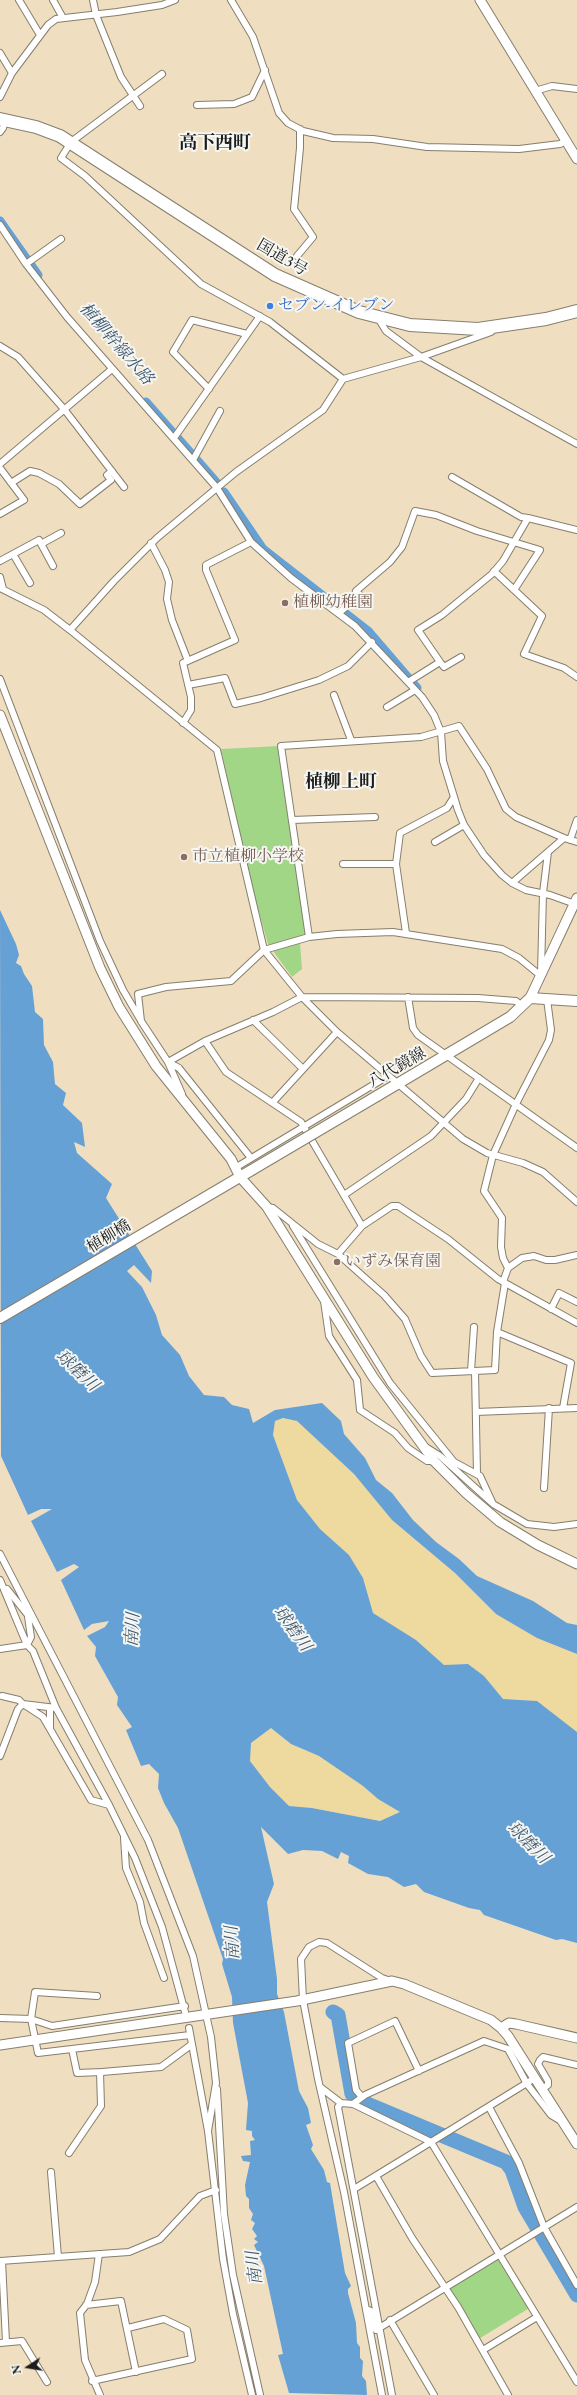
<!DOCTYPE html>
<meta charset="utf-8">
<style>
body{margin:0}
#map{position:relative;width:577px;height:2395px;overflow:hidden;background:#efdfc0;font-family:"EB Garamond",serif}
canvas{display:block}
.north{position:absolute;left:8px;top:2347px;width:40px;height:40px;-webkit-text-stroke:3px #f6f6f2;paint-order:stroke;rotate:258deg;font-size:11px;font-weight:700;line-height:16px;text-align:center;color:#1c1c1c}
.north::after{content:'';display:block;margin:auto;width:14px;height:18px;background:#1c1c1c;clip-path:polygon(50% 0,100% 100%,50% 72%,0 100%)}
</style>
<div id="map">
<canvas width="577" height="2395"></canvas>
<div class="north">N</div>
</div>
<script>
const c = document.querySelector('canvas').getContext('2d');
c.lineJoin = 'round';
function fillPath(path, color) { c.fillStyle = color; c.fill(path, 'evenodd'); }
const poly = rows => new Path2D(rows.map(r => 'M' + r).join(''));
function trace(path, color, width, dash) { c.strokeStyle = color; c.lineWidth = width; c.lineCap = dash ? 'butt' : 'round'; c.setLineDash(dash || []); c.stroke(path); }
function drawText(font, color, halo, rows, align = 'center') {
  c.font = font + ' "EB Garamond","Noto Serif JP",serif'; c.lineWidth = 4; c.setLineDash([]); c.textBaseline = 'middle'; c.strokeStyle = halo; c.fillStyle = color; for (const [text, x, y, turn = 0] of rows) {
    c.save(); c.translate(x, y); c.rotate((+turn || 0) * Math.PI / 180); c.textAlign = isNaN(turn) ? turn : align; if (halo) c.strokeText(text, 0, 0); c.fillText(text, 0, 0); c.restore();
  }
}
const green = poly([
 [279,746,307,934,300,943,302,969,292,977,268,944,248,873,221,749],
 [498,2254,531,2307,477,2340,448,2291]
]);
const sand = poly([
 [283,1418,297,1421,354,1474,392,1520,455,1573,496,1614,577,1654,577,1732,537,1701,503,1699,484,1676,468,1664,444,1665,416,1640,373,1613,363,1578,349,1555,320,1529,297,1500,273,1435,275,1420],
 [271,1728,291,1744,319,1756,363,1786,378,1799,401,1812,380,1821,312,1808,289,1806,270,1787,250,1761,251,1743]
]);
const water = poly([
 [0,910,16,944,19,955,16,963,21,966,24,974,32,986,35,1012,43,1019,44,1045,53,1062,55,1084,66,1093,63,1105,82,1123,85,1147,74,1142,77,1153,112,1184,106,1198,152,1271,151,1283,134,1265,127,1271,142,1287,156,1315,162,1335,180,1355,189,1376,204,1395,224,1397,232,1405,249,1409,253,1423,275,1410,322,1403,341,1421,344,1434,365,1458,376,1480,392,1493,413,1520,436,1542,459,1559,477,1576,533,1601,567,1623,577,1625,577,1654,537,1638,496,1614,455,1573,392,1520,354,1474,297,1421,283,1418,275,1421,273,1435,297,1500,320,1529,349,1555,363,1578,373,1613,416,1640,444,1665,468,1664,484,1676,503,1699,537,1701,577,1732,577,1943,562,1939,556,1940,484,1915,480,1910,469,1908,424,1892,416,1884,404,1887,388,1877,368,1874,348,1863,349,1856,341,1852,338,1859,322,1851,303,1850,288,1854,261,1827,274,1884,267,1902,277,1979,277,1994,284,2012,299,2091,308,2108,311,2123,306,2125,313,2145,311,2149,324,2170,327,2182,330,2183,345,2273,351,2286,348,2289,348,2293,356,2323,357,2343,360,2347,360,2358,363,2361,362,2376,366,2381,367,2395,289,2393,278,2355,283,2354,264,2266,254,2245,258,2242,254,2239,257,2236,252,2229,255,2223,251,2220,253,2214,249,2208,249,2199,246,2196,245,2185,250,2162,243,2161,241,2156,251,2155,250,2141,255,2140,252,2136,252,2131,246,2130,248,2103,233,2023,232,1997,222,1964,223,1959,178,1828,164,1803,158,1788,159,1774,149,1764,141,1766,126,1730,132,1727,117,1705,118,1697,95,1656,96,1647,87,1636,105,1627,109,1621,92,1624,84,1630,61,1580,79,1567,74,1564,57,1572,31,1521,52,1509,41,1509,28,1515,1,1456],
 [271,1728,291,1744,319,1756,363,1786,378,1799,400,1812,380,1821,312,1808,289,1806,270,1787,250,1761,251,1743]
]);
const canal = poly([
 [0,221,38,275],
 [146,402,216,482],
 [224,492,263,549,368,631,417,688]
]);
const river = poly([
 [333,2012,338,2015,352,2094,367,2104,506,2162,512,2170,525,2207,577,2295]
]);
const street = poly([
 [19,0,40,35],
 [53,0,63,18],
 [93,0,96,15,121,77,140,106],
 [231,0,253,37,279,113,288,123,303,131,333,138,373,139,427,147,519,149,560,144,566,141],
 [0,53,12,73],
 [162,74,71,142,61,158,85,176,201,284,270,322,343,379],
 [535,91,552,86,577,89],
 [0,97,12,73,48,25,56,19,117,12,162,5,175,0],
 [197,105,234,104,252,97,265,70],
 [0,132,3,128,5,120],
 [0,225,26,264,67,317,217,488,251,542,291,578,355,626,422,697,434,715,441,732,443,761,458,810,464,825,484,855,502,875,512,883,526,890,550,895,575,904],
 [297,256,313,237,294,209,300,148,300,129],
 [26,264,61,239],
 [378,318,386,331,421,357,577,444],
 [0,346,18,357,64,409,124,487],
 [209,389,173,352,192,320,247,334],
 [174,438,260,316],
 [193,460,220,411],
 [0,464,112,369],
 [0,468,24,500,0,514],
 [452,477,521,517,528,518],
 [11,483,30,471,39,473,59,484,80,504,111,480,107,475,112,471],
 [151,543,165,570,169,582,167,599,172,620,188,661],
 [41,544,61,533],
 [13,554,30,583],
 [0,561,39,540,53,566],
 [494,571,542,616,524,654,564,668,577,677],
 [0,577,3,589],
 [0,588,44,610,70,630,114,581,157,538,236,472,323,410,343,379,421,357,491,332],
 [339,613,360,595,356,591,390,562,402,547,415,511,436,515,477,531,540,550,514,590],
 [70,630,217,750,264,950,302,997,337,1032,463,1139,487,1153,523,1163,543,1172,577,1202],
 [440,662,444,667,461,657],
 [0,679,100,941,123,990,140,1019],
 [408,682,440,662,418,630,442,615,492,574,503,561,528,518,577,530],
 [188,685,225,678,235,704,261,698,319,680,348,666,372,642],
 [334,695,351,740],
 [387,707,415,690],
 [183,723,191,710,191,697,183,663,235,640,206,570,206,565,251,542],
 [292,820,375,817],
 [570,840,577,820],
 [435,842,464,825],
 [343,864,396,864],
 [512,883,564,838,577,842],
 [406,933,396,864,400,833,447,808,454,797],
 [309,937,281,746,421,737,459,726,487,769,506,809,516,817,564,838],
 [541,973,543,893,548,852],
 [408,997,413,1028,418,1035,577,1148],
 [253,1020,302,1068],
 [205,1041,226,1072,301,1122,362,1226],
 [182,1094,168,1062,205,1041,273,1012,302,997,478,998,516,1001,523,1007],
 [273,1102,337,1032],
 [251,1158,179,1068,168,1062,141,1021,138,994,166,987,231,981,264,950,309,937,337,934,393,932,502,949,519,958,541,976],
 [235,1168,388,1076],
 [344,1195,431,1136,466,1099,479,1078],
 [267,1207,273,1208,318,1244,338,1254,362,1226,392,1206,398,1206,448,1239,498,1279,577,1323],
 [293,1226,390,1383,454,1462,480,1476,493,1504,527,1524,554,1527,577,1524],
 [338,1254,384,1295,405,1319,421,1356,432,1373,495,1370,497,1332,505,1283],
 [508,1268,503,1258,501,1247,502,1218,484,1191,493,1155,516,1104,549,1040,551,1030,547,999],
 [503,1282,508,1268,522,1258,534,1256,546,1260,555,1260,577,1255],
 [324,1301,329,1336,357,1380,360,1410,395,1433,408,1448,427,1461,434,1461],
 [551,1309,559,1293,577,1302],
 [497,1332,571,1363,563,1408],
 [471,1371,474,1327],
 [475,1371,477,1474],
 [476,1412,577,1408],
 [424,1446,440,1456,491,1502],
 [544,1488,549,1408],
 [0,1554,148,1840,193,1956,211,2037,216,2083,208,2131],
 [0,1580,27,1645],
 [7,1589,27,1614],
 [27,1645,31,1637,27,1610],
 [0,1649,27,1645,33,1651,56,1708,109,1805,135,1858,162,1927,185,2012],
 [2,1696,19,1700,23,1704,56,1708],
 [50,1708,50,1728],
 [0,1756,18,1709,23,1704,43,1717,91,1800,109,1805],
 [124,1838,126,1868,140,1902,144,1923,164,1978],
 [97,1996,35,1992,31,2019,38,2053,190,2035],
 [0,2018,31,2019,52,2026,185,2006],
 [189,2028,208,2131,223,2259,233,2314,252,2395],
 [72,2049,77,2073,102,2072,161,2067,191,2045],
 [320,2087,341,2103],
 [217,2089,224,2214,233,2275,260,2395],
 [542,2089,548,2085,548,2081,538,2064,540,2060,543,2057,577,2065],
 [362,2097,356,2090,348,2043,395,2021,419,2071],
 [353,2104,365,2095,484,2041,508,2049,527,2084,551,2115,561,2121],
 [489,2107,519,2163,544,2227,577,2285],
 [69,2153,101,2106,100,2072],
 [51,2172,58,2257],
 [376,2176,412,2238,458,2307,508,2395],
 [354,2189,431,2142,577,2382],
 [99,2254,95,2282,87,2304,80,2313,85,2360,100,2395],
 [0,2261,129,2252,160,2239,200,2196,216,2190],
 [2,2261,6,2342],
 [86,2305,121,2301,136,2372],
 [366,2309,371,2311,376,2330,577,2207],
 [390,2320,434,2395],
 [0,2343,22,2341,47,2382],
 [483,2350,537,2317],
 [92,2381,192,2359,187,2330,164,2319,128,2328],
 [382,2395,344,2192,318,2079,303,2000,301,1959,309,1947,319,1942,327,1943,382,1978,391,1981],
 [392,2395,338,2107,341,2103,353,2104,431,2142,535,2078]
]);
const secondary = poly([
 [480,0,577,159],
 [0,715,100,968,119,1007,156,1066,231,1159,240,1177,267,1207,373,1377,434,1461,466,1493,500,1522,538,1545,577,1564],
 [530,998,577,898],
 [501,2028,509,2023,516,2024,577,2038],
 [0,2045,297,2001,392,1981,404,1984,491,2020,501,2028,508,2036,577,2144]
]);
const primary = poly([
 [377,1096,510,1017,530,998,577,1001],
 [0,1318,250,1171]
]);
const highway = poly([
 [0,119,36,127,60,136,275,275,359,312,410,325,478,329,546,319,577,311]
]);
const primaryBridge = poly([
 [250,1171,377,1096]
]);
const markers = [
 [270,306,4,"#3f7fe0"],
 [285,603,4,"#8d6e63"],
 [184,857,4,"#8d6e63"],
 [337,1262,4,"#8d6e63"]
];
const streetNames = [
 ["国道3号",282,258,30],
 ["八代鏡線",397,1068,-30],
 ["植柳橋",109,1237,-31]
];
const shopNames = [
 ["セブン-イレブン",278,306]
];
const educationNames = [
 ["植柳幼稚園",293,603],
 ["市立植柳小学校",192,857],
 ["いずみ保育園",345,1262]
];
const waterNames = [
 ["植柳幹線水路",116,344,49],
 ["球磨川",77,1371,43],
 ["球磨川",292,1629,54],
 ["南川",133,1630,-86],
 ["球磨川",528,1843,45],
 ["南川",233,1943,-93],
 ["南川",255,2268,-96]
];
const quarterNames = [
 ["高下西町",215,143],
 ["植柳上町",341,782]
];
fillPath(green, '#a1d687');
fillPath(sand, '#eeda9e');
fillPath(water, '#66a1d6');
trace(canal, '#66a1d6', 9);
trace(river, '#66a1d6', 15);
trace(street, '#867e6e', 8);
trace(secondary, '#867e6e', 11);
trace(primary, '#867e6e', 12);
trace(highway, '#867e6e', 14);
trace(street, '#fff', 6);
trace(secondary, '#fff', 9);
trace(primary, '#fff', 10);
trace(highway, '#fff', 12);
trace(primaryBridge, '#867e6e', 12, []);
trace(primaryBridge, '#fff', 10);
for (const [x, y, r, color] of markers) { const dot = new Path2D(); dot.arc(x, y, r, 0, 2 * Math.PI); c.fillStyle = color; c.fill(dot); trace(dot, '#f6f6f2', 1.5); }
drawText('16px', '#1c1c1c', '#f6f6f2', streetNames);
drawText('16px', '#366cbe', '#f6f6f2', shopNames, 'left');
drawText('16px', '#785e54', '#f6f6f2', educationNames, 'left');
drawText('italic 17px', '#3d5870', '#f6f6f2', waterNames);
drawText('bold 18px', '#1c1c1c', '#f6f6f2', quarterNames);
</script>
